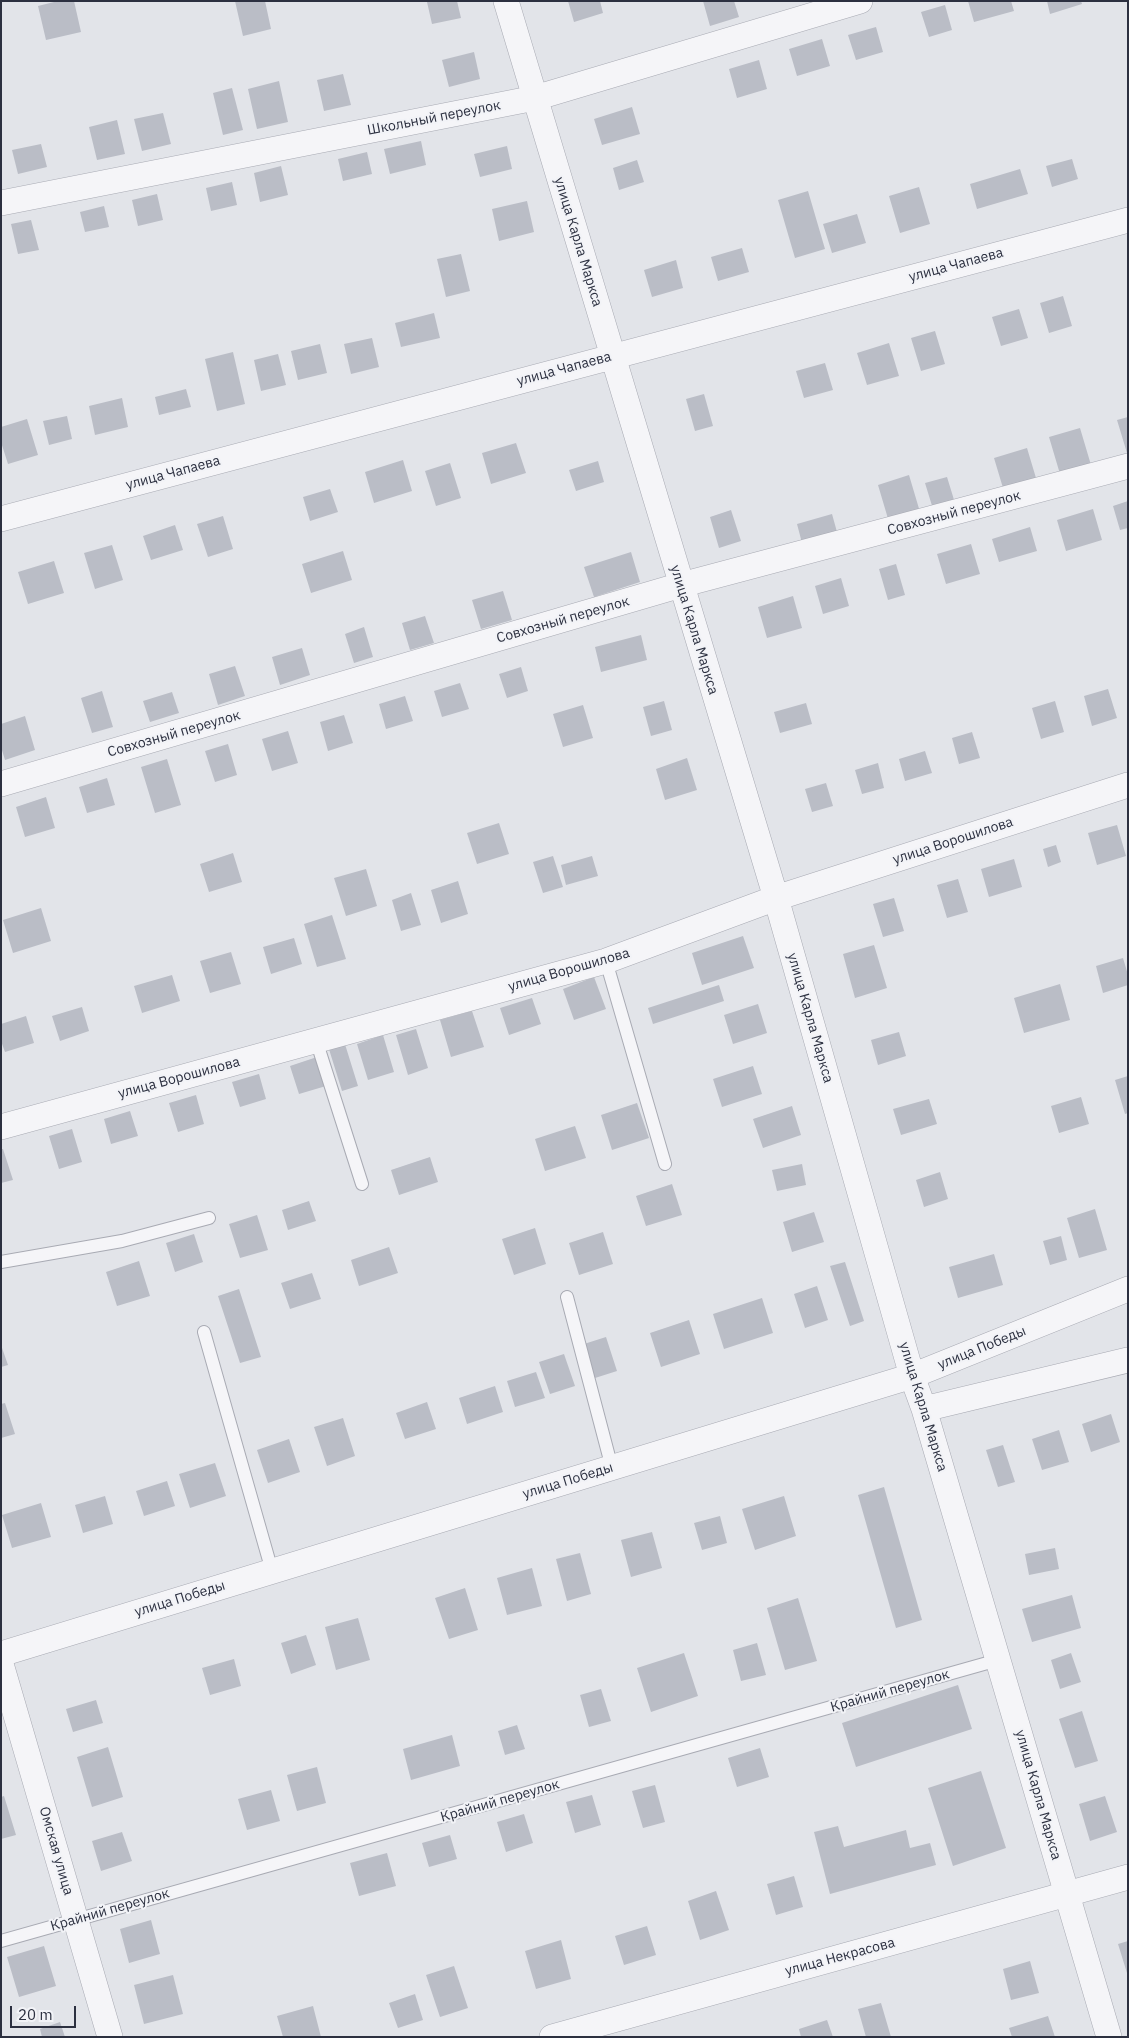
<!DOCTYPE html>
<meta charset="utf-8">
<style>
body{margin:0}
#map{position:relative;width:1129px;height:2038px;overflow:hidden;background:#e2e4e9;font-family:"IBM Plex Sans",sans-serif}
canvas{display:block}
.frame{position:absolute;inset:0;border:2px solid #2c3040;pointer-events:none}
.scale{position:absolute;left:10px;top:2006px;width:66px;height:22px;box-sizing:border-box;border:2px solid #2c3040;border-top:0;padding-left:6px;font-size:15px;line-height:18px;white-space:nowrap;color:#2c3040;-webkit-text-stroke:4px #f2f3f7;paint-order:stroke}
</style>
<div id="map">
<canvas width="1129" height="2038"></canvas>
<div class="frame"></div>
<div class="scale">20 m</div>
</div>
<script>
const c = document.querySelector('canvas').getContext('2d');
c.lineJoin = 'round';
function fillPath(path, color) { c.fillStyle = color; c.fill(path, 'evenodd'); }
const poly = rows => new Path2D(rows.map(r => 'M' + r).join(''));
function trace(path, color, width, dash) { c.strokeStyle = color; c.lineWidth = width; c.lineCap = dash ? 'butt' : 'round'; c.setLineDash(dash || []); c.stroke(path); }
function drawText(font, color, halo, rows, align = 'center') {
  c.font = font + ' "IBM Plex Sans",sans-serif'; c.lineWidth = 4; c.setLineDash([]); c.textBaseline = 'middle'; c.strokeStyle = halo; c.fillStyle = color; for (const [text, x, y, turn = 0] of rows) {
    c.save(); c.translate(x, y); c.rotate((+turn || 0) * Math.PI / 180); c.textAlign = isNaN(turn) ? turn : align; if (halo) c.strokeText(text, 0, 0); c.fillText(text, 0, 0); c.restore();
  }
}
const building = poly([
 [58,1,74,1,81,32,46,40,38,6],
 [235,1,265,1,271,29,243,36],
 [457,1,461,18,432,24,427,2],
 [568,1,600,1,603,13,574,22],
 [703,1,734,1,739,17,710,26],
 [968,1,1011,1,1014,11,974,22],
 [1047,1,1081,1,1082,4,1050,14],
 [945,5,952,30,929,37,921,12],
 [876,27,883,52,856,60,848,35],
 [822,39,830,66,797,76,789,49],
 [474,52,480,79,449,87,442,60],
 [759,60,767,89,737,98,729,69],
 [343,74,351,105,324,111,317,80],
 [279,81,288,122,257,129,248,89],
 [232,88,243,130,223,135,213,93],
 [632,107,640,134,602,145,594,119],
 [163,113,171,144,142,151,134,119],
 [117,120,125,154,97,160,89,127],
 [421,141,426,165,390,174,384,149],
 [41,144,47,167,18,174,12,150],
 [507,146,512,169,480,177,474,154],
 [367,152,372,174,343,181,338,159],
 [1072,159,1078,179,1052,187,1046,166],
 [637,160,644,182,619,190,613,168],
 [281,166,288,195,260,202,254,173],
 [1020,169,1028,194,977,209,970,184],
 [232,182,237,205,211,211,206,188],
 [919,187,930,224,900,233,889,196],
 [808,191,825,249,795,258,778,200],
 [157,194,163,220,138,226,132,200],
 [527,201,534,232,499,241,492,209],
 [104,206,109,227,85,232,80,212],
 [857,214,866,243,832,253,823,224],
 [31,220,39,250,18,254,11,224],
 [742,248,749,272,718,281,711,257],
 [461,254,470,291,446,297,437,259],
 [676,260,683,288,652,297,644,270],
 [1063,296,1072,326,1049,333,1040,303],
 [1019,309,1028,338,1001,346,992,317],
 [434,313,440,338,401,347,395,323],
 [935,331,945,364,921,371,911,338],
 [372,338,379,367,351,374,344,344],
 [889,343,899,376,867,385,857,353],
 [320,344,327,373,298,380,291,351],
 [233,352,245,404,217,411,205,359],
 [278,354,286,385,261,391,254,360],
 [825,363,833,390,804,398,796,371],
 [186,389,191,407,159,415,155,397],
 [704,394,713,426,695,431,686,399],
 [122,398,128,427,95,435,89,406],
 [67,416,72,439,49,445,43,421],
 [1128,417,1128,453,1127,453,1117,420],
 [27,419,38,455,8,464,1,442,1,427],
 [1080,428,1091,465,1060,474,1049,437],
 [516,443,526,473,491,484,482,453],
 [1027,448,1036,478,1003,488,994,458],
 [403,460,412,491,374,503,365,472],
 [598,461,604,482,576,491,569,470],
 [450,463,461,498,436,506,425,471],
 [909,475,920,512,889,522,878,485],
 [947,477,955,503,933,509,925,483],
 [330,489,338,512,310,521,303,497],
 [1128,501,1128,528,1120,530,1113,506],
 [1093,509,1102,540,1066,551,1057,520],
 [731,510,741,541,719,548,710,517],
 [832,514,837,532,802,543,797,524],
 [223,516,233,549,208,557,197,524],
 [175,525,183,550,151,560,143,536],
 [1030,527,1037,551,999,562,992,539],
 [971,544,980,574,946,584,937,554],
 [112,545,123,580,95,589,84,553],
 [343,551,352,580,311,593,302,564],
 [631,552,640,582,594,597,584,567],
 [54,561,64,593,28,604,18,572],
 [896,564,905,595,888,600,879,569],
 [841,578,849,606,823,614,815,586],
 [503,591,512,620,481,629,472,600],
 [793,596,802,628,767,638,758,607],
 [425,616,434,643,410,650,402,623],
 [364,627,373,657,354,663,345,634],
 [641,635,647,660,601,672,595,647],
 [302,648,310,675,280,685,272,657],
 [235,666,245,696,218,705,209,674],
 [521,667,528,691,507,698,499,674],
 [460,683,469,709,442,717,434,691],
 [1108,689,1117,718,1092,726,1084,696],
 [102,691,113,727,92,733,81,698],
 [172,692,179,713,150,722,143,701],
 [405,696,413,721,386,729,379,704],
 [664,701,672,730,651,736,643,707],
 [1055,701,1064,732,1041,739,1032,708],
 [806,703,812,724,780,733,774,712],
 [583,705,593,738,563,747,553,714],
 [344,715,353,743,328,751,320,722],
 [25,716,35,750,5,760,1,747,1,724],
 [288,731,298,763,272,771,262,739],
 [972,732,980,758,959,764,952,738],
 [228,744,237,775,215,782,205,751],
 [925,751,932,773,905,781,899,759],
 [687,758,697,790,665,800,656,769],
 [167,759,181,805,155,813,141,767],
 [878,763,884,788,862,794,855,770],
 [107,778,115,805,87,813,79,787],
 [826,783,833,806,812,812,805,789],
 [46,797,55,828,25,837,16,807],
 [499,823,509,854,477,864,467,833],
 [1117,825,1126,856,1097,865,1088,833],
 [1056,845,1061,862,1048,867,1043,849],
 [233,853,242,882,209,892,200,864],
 [553,856,563,887,543,893,533,862],
 [592,856,598,876,566,885,561,865],
 [1014,859,1022,887,989,897,981,869],
 [366,869,377,906,346,916,334,878],
 [958,879,968,912,947,918,937,885],
 [458,881,468,914,441,923,431,890],
 [411,893,421,925,401,931,392,900],
 [894,898,904,931,883,937,873,904],
 [41,908,51,941,13,953,3,920],
 [332,915,346,959,317,967,304,924],
 [743,936,754,968,702,985,692,953],
 [294,938,302,964,271,974,263,947],
 [874,945,887,988,855,998,843,954],
 [231,952,241,984,210,993,200,961],
 [1123,958,1128,975,1128,985,1103,993,1096,966],
 [172,975,180,1001,142,1013,134,986],
 [594,977,606,1009,574,1020,563,989],
 [1060,984,1070,1020,1024,1033,1014,998],
 [719,985,724,1001,653,1024,648,1008],
 [532,998,541,1024,509,1035,500,1008],
 [758,1004,767,1033,733,1044,724,1015],
 [82,1007,89,1031,60,1041,52,1016],
 [472,1011,484,1047,451,1057,440,1020],
 [26,1016,34,1043,5,1052,1,1041,1,1024],
 [416,1029,428,1068,408,1075,396,1035],
 [899,1032,906,1056,878,1065,871,1040],
 [383,1035,394,1072,368,1080,357,1044],
 [344,1041,358,1086,342,1091,328,1046],
 [317,1057,326,1086,299,1094,290,1066],
 [753,1066,762,1094,722,1107,713,1079],
 [259,1074,266,1099,240,1107,232,1082],
 [1128,1076,1128,1113,1125,1114,1115,1080],
 [196,1095,204,1124,178,1132,169,1103],
 [1081,1097,1089,1124,1059,1133,1051,1106],
 [929,1099,937,1124,901,1135,893,1109],
 [637,1103,649,1138,612,1150,601,1115],
 [792,1106,801,1135,763,1148,753,1119],
 [130,1111,138,1136,111,1144,104,1119],
 [575,1126,586,1158,545,1171,535,1139],
 [72,1129,82,1162,59,1169,49,1136],
 [1,1149,3,1149,13,1180,1,1183],
 [430,1157,438,1182,399,1195,391,1170],
 [802,1164,806,1185,777,1191,772,1170],
 [940,1172,948,1199,924,1207,916,1180],
 [672,1184,682,1215,646,1226,636,1196],
 [309,1201,316,1221,288,1230,282,1210],
 [1095,1209,1107,1250,1079,1258,1067,1218],
 [814,1212,824,1242,792,1252,783,1222],
 [257,1215,268,1250,240,1258,229,1224],
 [535,1228,546,1264,514,1275,502,1239],
 [603,1232,613,1264,579,1275,569,1243],
 [194,1234,203,1262,175,1272,166,1243],
 [1061,1236,1067,1260,1050,1265,1043,1241],
 [389,1247,398,1273,359,1286,351,1260],
 [994,1254,1003,1285,958,1298,949,1267],
 [139,1261,150,1296,117,1306,106,1272],
 [845,1262,864,1321,850,1326,830,1266],
 [312,1273,321,1299,290,1309,281,1283],
 [817,1286,828,1320,805,1328,794,1294],
 [239,1289,261,1357,240,1363,218,1296],
 [762,1298,773,1333,724,1349,713,1314],
 [689,1320,700,1354,661,1367,650,1333],
 [606,1337,617,1371,595,1378,584,1344],
 [1,1345,8,1365,1,1367],
 [564,1354,575,1386,550,1394,539,1362],
 [536,1372,545,1398,515,1407,507,1381],
 [495,1386,503,1412,467,1424,459,1398],
 [427,1402,436,1429,405,1439,396,1413],
 [5,1403,15,1434,1,1438,1,1404],
 [1111,1414,1120,1442,1091,1452,1082,1424],
 [343,1418,355,1456,327,1466,314,1427],
 [1059,1430,1069,1462,1042,1470,1032,1439],
 [289,1439,300,1472,268,1483,257,1450],
 [1003,1445,1015,1482,998,1487,986,1450],
 [215,1463,226,1496,190,1508,179,1474],
 [167,1481,175,1506,144,1516,136,1491],
 [884,1487,922,1620,896,1628,858,1495],
 [105,1496,113,1524,83,1533,75,1505],
 [784,1496,796,1536,755,1550,742,1509],
 [41,1503,51,1537,12,1548,2,1515],
 [720,1516,727,1543,702,1550,694,1523],
 [652,1532,662,1568,631,1577,621,1540],
 [1055,1548,1059,1569,1029,1575,1025,1554],
 [580,1553,591,1594,567,1601,556,1559],
 [532,1568,542,1606,507,1615,497,1578],
 [465,1588,478,1630,449,1639,435,1598],
 [1072,1595,1081,1628,1032,1642,1022,1609],
 [798,1598,817,1661,785,1670,767,1608],
 [358,1618,370,1660,336,1670,325,1627],
 [306,1635,316,1665,291,1674,281,1643],
 [757,1643,766,1675,741,1681,733,1650],
 [684,1653,698,1696,651,1712,637,1668],
 [1071,1653,1081,1682,1060,1689,1051,1660],
 [234,1659,241,1686,210,1695,202,1668],
 [958,1685,972,1729,856,1767,842,1723],
 [601,1689,611,1721,589,1727,580,1695],
 [96,1700,103,1723,73,1732,66,1709],
 [1082,1711,1098,1761,1075,1768,1059,1719],
 [517,1725,525,1749,505,1755,498,1731],
 [452,1735,460,1766,411,1780,403,1749],
 [108,1747,123,1797,92,1807,77,1757],
 [760,1748,769,1777,737,1787,728,1758],
 [317,1767,326,1803,297,1811,287,1775],
 [981,1771,1006,1848,953,1866,928,1788],
 [655,1785,665,1822,643,1828,632,1791],
 [271,1790,280,1821,247,1830,238,1799],
 [592,1795,601,1825,575,1833,566,1802],
 [4,1796,16,1835,1,1839,1,1797],
 [1105,1796,1117,1832,1090,1841,1079,1804],
 [524,1814,533,1843,506,1852,497,1822],
 [838,1826,844,1847,906,1830,910,1848,930,1843,936,1865,830,1894,814,1832],
 [122,1832,132,1861,101,1871,92,1841],
 [450,1835,457,1859,429,1867,422,1843],
 [387,1853,396,1886,359,1896,350,1863],
 [794,1876,803,1907,776,1915,767,1884],
 [716,1891,729,1930,700,1940,688,1901],
 [151,1920,160,1954,129,1963,120,1929],
 [647,1926,656,1955,624,1965,615,1936],
 [561,1940,571,1979,536,1989,525,1951],
 [1128,1941,1128,1973,1127,1973,1118,1944],
 [44,1946,56,1986,19,1997,7,1957],
 [1030,1961,1039,1993,1011,2000,1003,1969],
 [454,1966,468,2008,440,2017,426,1975],
 [173,1975,183,2014,144,2024,134,1985],
 [415,1994,423,2020,398,2028,389,2003],
 [881,2003,891,2037,866,2037,858,2009],
 [313,2006,321,2037,283,2037,277,2016],
 [1048,2016,1055,2037,1012,2037,1009,2028],
 [827,2020,833,2037,801,2037,799,2029],
 [60,2022,65,2037,42,2037,40,2029]
]);
const service = poly([
 [606,961,665,1164],
 [316,1040,362,1184],
 [1,1262,122,1241,209,1218],
 [567,1297,612,1468],
 [204,1332,272,1571],
 [1,1941,998,1660]
]);
const minor = poly([
 [506,1,776,898,912,1376,924,1409,1109,2037],
 [1,203,535,98,860,1],
 [1,519,1128,220],
 [1,784,681,585,1128,466],
 [1,1127,606,961,776,898,1128,785],
 [924,1409,1128,1360],
 [1,1654,912,1376,1128,1289],
 [1,1664,110,2037],
 [552,2037,1128,1877]
]);
const streetNames = [
 ["Школьный переулок",434,118,-11],
 ["улица Карла Маркса",578,242,73],
 ["улица Чапаева",956,265,-15],
 ["улица Чапаева",564,369,-15],
 ["улица Чапаева",173,473,-15],
 ["Совхозный переулок",954,513,-15],
 ["Совхозный переулок",563,620,-16],
 ["улица Карла Маркса",694,630,73],
 ["Совхозный переулок",174,734,-16],
 ["улица Ворошилова",953,841,-18],
 ["улица Ворошилова",569,970,-16],
 ["улица Карла Маркса",810,1018,74],
 ["улица Ворошилова",179,1078,-15],
 ["улица Победы",982,1348,-22],
 ["улица Карла Маркса",923,1407,73],
 ["улица Победы",568,1481,-17],
 ["улица Победы",180,1599,-17],
 ["Крайний переулок",890,1691,-16],
 ["улица Карла Маркса",1038,1795,74],
 ["Крайний переулок",500,1801,-16],
 ["Омская улица",56,1851,74],
 ["Крайний переулок",110,1910,-16],
 ["улица Некрасова",840,1957,-15]
];
fillPath(building, '#babdc6');
trace(service, '#a8aab3', 14);
trace(minor, '#a8aab3', 26);
trace(service, '#f5f5f8', 12);
trace(minor, '#f5f5f8', 25);
drawText('14px', '#2c3040', '#f2f3f7', streetNames);
</script>
